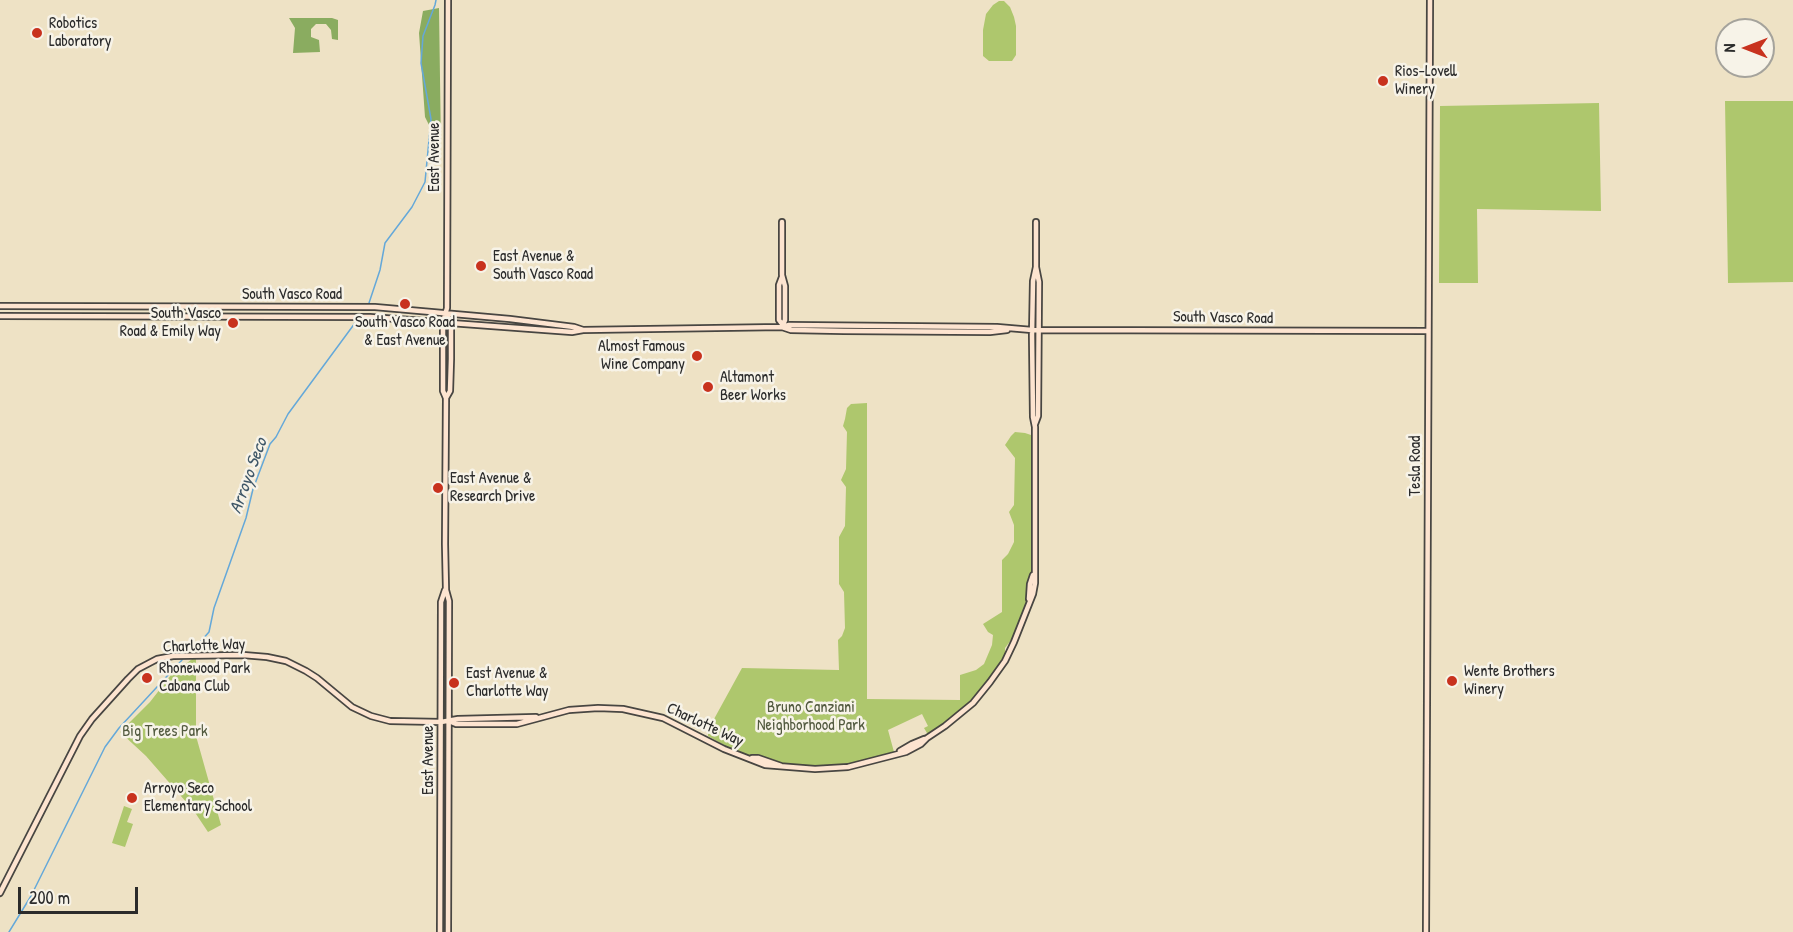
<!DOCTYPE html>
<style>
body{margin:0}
#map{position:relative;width:1793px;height:932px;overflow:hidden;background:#eee2c5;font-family:"Patrick Hand",sans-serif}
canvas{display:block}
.north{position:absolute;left:1715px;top:18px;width:60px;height:60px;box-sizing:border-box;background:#f7f3e8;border:2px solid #a5a39c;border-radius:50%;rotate:270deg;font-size:16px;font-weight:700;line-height:24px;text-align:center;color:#2b2b2b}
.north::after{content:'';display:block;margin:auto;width:21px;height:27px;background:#c8321e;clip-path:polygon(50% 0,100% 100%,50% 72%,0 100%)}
.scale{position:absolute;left:18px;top:887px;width:120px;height:27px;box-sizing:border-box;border:3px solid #2b2b2b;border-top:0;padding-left:8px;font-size:18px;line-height:21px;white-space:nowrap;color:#2b2b2b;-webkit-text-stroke:4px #f7f3e8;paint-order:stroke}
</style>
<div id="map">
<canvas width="1793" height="932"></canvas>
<div class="north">N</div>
<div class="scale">200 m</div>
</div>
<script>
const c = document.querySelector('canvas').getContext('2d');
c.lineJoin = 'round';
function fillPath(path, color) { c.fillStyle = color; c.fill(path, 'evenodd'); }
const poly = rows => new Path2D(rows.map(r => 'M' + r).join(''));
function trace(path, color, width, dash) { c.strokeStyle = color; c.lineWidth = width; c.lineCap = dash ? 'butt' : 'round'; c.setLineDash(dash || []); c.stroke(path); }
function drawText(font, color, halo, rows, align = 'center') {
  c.font = font + ' "Patrick Hand",sans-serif'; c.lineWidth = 5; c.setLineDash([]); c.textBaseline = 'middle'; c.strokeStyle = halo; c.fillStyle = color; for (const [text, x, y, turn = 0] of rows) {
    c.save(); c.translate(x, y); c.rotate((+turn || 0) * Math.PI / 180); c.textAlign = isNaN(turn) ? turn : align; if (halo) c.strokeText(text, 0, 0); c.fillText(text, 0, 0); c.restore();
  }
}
const green = poly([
 [999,1,1004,1,1010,7,1014,17,1016,26,1016,55,1012,61,989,61,983,56,983,30,986,14,993,5],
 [1725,101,1793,101,1793,282,1728,283],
 [1599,103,1601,211,1477,209,1478,283,1439,283,1440,106],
 [867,403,867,699,960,700,960,675,976,670,984,664,992,645,993,635,988,632,983,624,1002,612,1002,560,1008,554,1014,542,1014,525,1009,512,1014,505,1015,458,1005,445,1011,436,1015,432,1025,433,1031,435,1033,441,1032,573,1026,603,1017,632,1005,648,1005,656,986,684,969,703,943,725,929,734,927,733,924,728,928,726,922,714,888,730,894,752,860,762,833,765,808,766,782,763,751,756,731,749,708,736,708,730,742,668,839,670,838,640,842,636,845,628,844,592,839,584,839,537,845,526,846,487,841,480,846,469,847,432,843,426,845,419,847,408,851,404],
 [196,656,196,736,221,825,208,832,194,811,146,756,120,732,150,702,171,675,184,663,187,663],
 [124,806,132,809,127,822,133,824,125,847,112,843]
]);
const forest = poly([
 [439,8,441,149,425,117,419,33,423,11],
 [289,18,332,18,338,20,338,40,332,39,331,30,326,24,316,24,311,29,311,37,319,40,320,52,293,53,295,28]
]);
const stream = poly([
 [369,303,380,270,385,243,412,207,425,182,431,119,421,63,423,36,435,5,436,0],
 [193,650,209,632,214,608,246,518,253,489,270,444,276,437,288,414,355,323],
 [9,932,31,896,105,747,119,728,182,660]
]);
const secondary = poly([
 [448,0,447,308,443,322,443,391,446,398,445,544,446,590,449,601,448,932],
 [782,277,779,285,779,320,782,324],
 [0,306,375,307,510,319,574,327,583,330],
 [0,316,370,317,572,332,583,330,782,327,789,325,997,327,1032,330,1428,331],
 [782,327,791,330,844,331,990,332,1007,330],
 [782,327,785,320,785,286,782,275,782,222],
 [446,398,450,391,451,359,451,323,447,314],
 [1035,424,1038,416,1039,282,1036,267,1036,222],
 [1029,599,1030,584,1033,575],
 [449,721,456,724,517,724,569,710,598,708,623,709,663,718,724,749,765,765,815,769,848,767,906,752,921,744,927,738,945,726,973,703,990,682,1005,661,1014,642,1033,594,1035,583,1035,427,1033,417,1032,335,1033,281,1036,267],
 [900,751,912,744,924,739],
 [752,758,758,758,781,766],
 [0,893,80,736,92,719,128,679,138,669,157,659,173,656,243,655,267,657,286,661,306,671,317,678,352,707,371,716,390,721,441,722,458,719,536,717],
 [440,932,441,602,445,590],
 [1426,932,1430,0]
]);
const markers = [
 [37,33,6,"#c8321e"],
 [1383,81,6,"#c8321e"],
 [481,266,6,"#c8321e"],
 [405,304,6,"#c8321e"],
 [233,323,6,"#c8321e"],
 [697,356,6,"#c8321e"],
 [708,387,6,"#c8321e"],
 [438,488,6,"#c8321e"],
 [147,678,6,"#c8321e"],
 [1452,681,6,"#c8321e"],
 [454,683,6,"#c8321e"],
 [132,798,6,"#c8321e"]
];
const poiNames = [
 ["Robotics",49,24],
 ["Laboratory",49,42],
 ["Rios-Lovell",1395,72],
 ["Winery",1395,90],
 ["East Avenue &",493,257],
 ["South Vasco Road",493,275],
 ["South Vasco",221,314,"right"],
 ["Road & Emily Way",221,332,"right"],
 ["South Vasco Road",405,323,"center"],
 ["& East Avenue",405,341,"center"],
 ["Almost Famous",685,347,"right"],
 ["Wine Company",685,365,"right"],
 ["Altamont",720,378],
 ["Beer Works",720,396],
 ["East Avenue &",450,479],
 ["Research Drive",450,497],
 ["Rhonewood Park",159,669],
 ["Cabana Club",159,687],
 ["Wente Brothers",1464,672],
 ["Winery",1464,690],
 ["East Avenue &",466,674],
 ["Charlotte Way",466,692],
 ["Arroyo Seco",144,789],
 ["Elementary School",144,807]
];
const streetNames = [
 ["East Avenue",435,157,-90],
 ["South Vasco Road",292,295],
 ["South Vasco Road",1223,318,1],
 ["Tesla Road",1416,466,-90],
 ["Charlotte Way",204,646,-2],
 ["Charlotte Way",705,725,25],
 ["East Avenue",429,760,-90]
];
const parkNames = [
 ["Bruno Canziani",811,708],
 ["Neighborhood Park",811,726],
 ["Big Trees Park",165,732]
];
const waterNames = [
 ["Arroyo Seco",249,476,-70]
];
fillPath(green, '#aec76d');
fillPath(forest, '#8aac60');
trace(stream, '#64a8d9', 1.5);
trace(secondary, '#484642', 8);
trace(secondary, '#fde4d0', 4.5);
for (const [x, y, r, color] of markers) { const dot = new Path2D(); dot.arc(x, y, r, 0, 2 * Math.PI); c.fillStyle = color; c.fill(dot); trace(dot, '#f7f3e8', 2); }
drawText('16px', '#2b2b2b', '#f7f3e8', poiNames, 'left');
drawText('16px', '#2b2b2b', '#f7f3e8', streetNames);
drawText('16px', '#525a3f', '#f7f3e8', parkNames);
drawText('italic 18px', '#3f5768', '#f7f3e8', waterNames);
</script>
